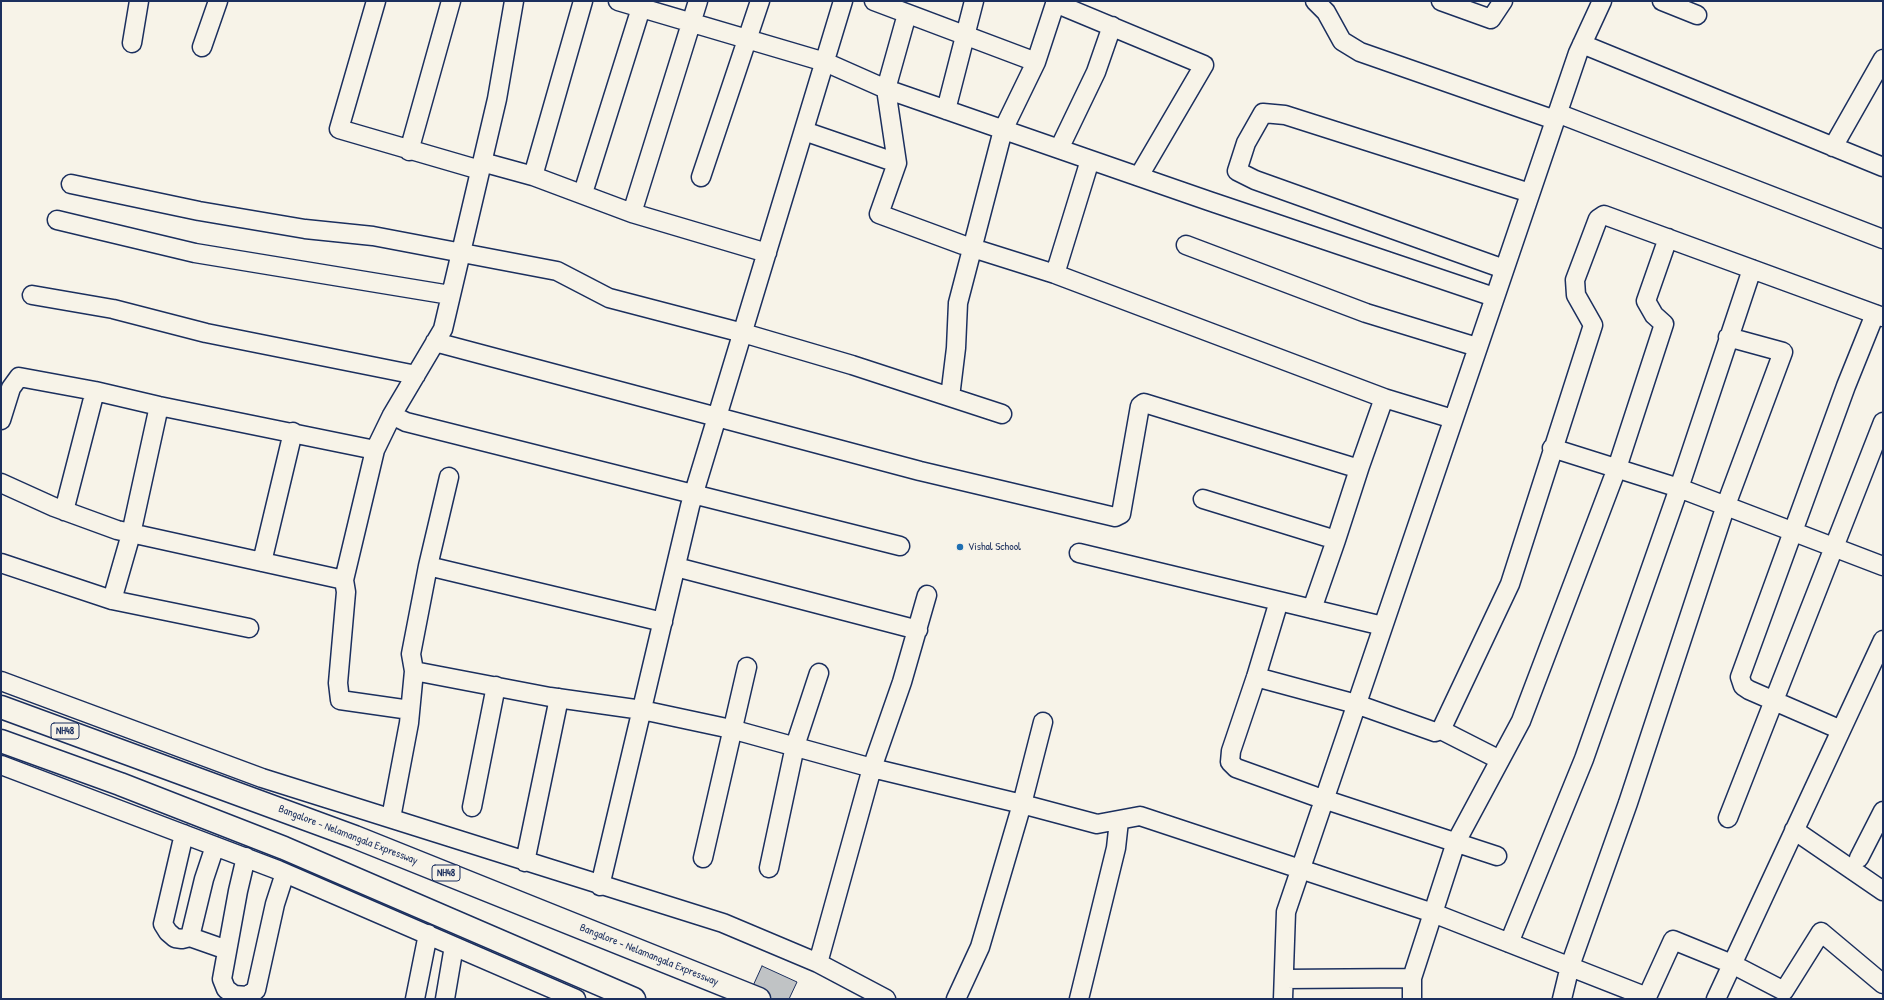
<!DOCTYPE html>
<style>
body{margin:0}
#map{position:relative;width:1884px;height:1000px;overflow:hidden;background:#f7f3e8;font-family:"Patrick Hand",sans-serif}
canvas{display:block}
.frame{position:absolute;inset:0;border:2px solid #1b2f5e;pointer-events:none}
</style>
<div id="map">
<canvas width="1884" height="1000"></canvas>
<div class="frame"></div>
</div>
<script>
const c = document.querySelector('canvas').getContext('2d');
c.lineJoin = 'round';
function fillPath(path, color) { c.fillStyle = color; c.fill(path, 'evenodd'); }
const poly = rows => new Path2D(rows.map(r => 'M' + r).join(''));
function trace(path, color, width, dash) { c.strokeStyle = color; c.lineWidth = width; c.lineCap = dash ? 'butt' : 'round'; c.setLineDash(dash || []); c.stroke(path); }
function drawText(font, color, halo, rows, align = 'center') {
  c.font = font + ' "Patrick Hand",sans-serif'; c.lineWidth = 3.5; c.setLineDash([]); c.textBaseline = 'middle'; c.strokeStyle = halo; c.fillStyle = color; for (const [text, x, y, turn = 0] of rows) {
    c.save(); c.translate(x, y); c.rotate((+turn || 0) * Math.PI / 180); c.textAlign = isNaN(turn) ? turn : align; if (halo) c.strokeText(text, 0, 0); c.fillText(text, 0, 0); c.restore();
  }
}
const building = poly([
 [762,966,797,982,789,999,747,999,762,966]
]);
const minor = poly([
 [376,1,339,129,480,170],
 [618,1,825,62,886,89,1209,201,1494,297],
 [874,1,1036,62],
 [1315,1,1326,12,1342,41,1360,52,1555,120],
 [1441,1,1491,19,1503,1],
 [1662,1,1697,15],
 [1055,3,1204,65,1139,176],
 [907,14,886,89,897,163,879,214,963,245,1055,274,1384,398],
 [132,43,139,1],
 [1582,44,1883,167],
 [202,47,218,1],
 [946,110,974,1],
 [1557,113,1883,239],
 [804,131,897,163],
 [1833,147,1883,59],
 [1059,149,1096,72,1112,26],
 [409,151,451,1],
 [482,162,533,176,632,213,767,253],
 [533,176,583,1],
 [701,177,760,1],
 [71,184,199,211,305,229,373,236,557,271,609,298,743,333,852,365,1002,414],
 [583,193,641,8],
 [632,213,698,1],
 [57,220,195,253,450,295],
 [1186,245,1366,313,1477,347],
 [1504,269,1255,180,1237,171,1246,143,1263,113,1285,115,1530,193],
 [1055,274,1090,160],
 [32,295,113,309,206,333,416,375],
 [435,342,920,471,1115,517,1121,514,1140,406,1144,403,1356,468,1360,466,1384,398,1453,419],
 [950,397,956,348,958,303,1003,130,1036,62,1056,1],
 [392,415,406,422,900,546],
 [1,420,11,388,19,377,95,391,159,406,375,450],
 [1552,448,1679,488,1883,566],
 [1,483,54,507,117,530,344,580],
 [1203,499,1336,540,1360,466],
 [64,511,95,391],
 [1079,553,1383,626],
 [262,562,293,432],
 [1,563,112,600,249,628],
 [428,566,663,622],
 [676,567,918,630],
 [112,600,131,534,159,406],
 [1279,601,1256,677,1231,751,1230,762,1236,768,1314,796,1497,856],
 [1312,609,1336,540],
 [414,671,550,697,642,710,731,729,872,768,1022,804,1097,824,1140,816,1433,913,1647,997,1673,940,1732,964,1784,991,1821,932,1883,984],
 [1256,677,1356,704,1435,732,1441,730,1510,584,1593,325,1576,295,1575,280,1598,219,1604,215,1883,317],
 [1,681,262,778,723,923,818,963,886,999],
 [410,710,340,700,338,683,346,592,344,580,375,450,392,415,443,329,497,99,514,1],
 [1441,730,1500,760],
 [1841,730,1749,690,1743,686,1740,677,1846,386,1875,314],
 [1,765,278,870,576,999],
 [472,807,496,686],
 [391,818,409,723,414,671,411,654,428,566,449,477],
 [1728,818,1883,422],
 [1794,830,1883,891],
 [184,834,163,924,168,932,175,938,182,939,190,937,204,879,215,846],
 [246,857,238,891,222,979,226,989,234,995,247,996,256,990,275,904,285,873],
 [703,858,747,667],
 [1859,858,1883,811],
 [525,862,559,698],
 [769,868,795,746,819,673],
 [600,886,690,506,843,1],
 [190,937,227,950],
 [1509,943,1584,759,1679,488,1752,269],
 [818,963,872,768,902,682,927,595],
 [1284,979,1412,978],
 [415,999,428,934],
 [445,999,454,946],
 [956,999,980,947,1022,804,1043,722],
 [1079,999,1116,848,1119,821],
 [1283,999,1286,912,1578,53,1602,1],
 [1412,999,1412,978,1456,842,1521,721,1617,468,1664,324,1654,315,1646,301,1668,238],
 [1562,999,1570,966,1628,803,1726,505,1783,352,1728,337],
 [1716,999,1883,640]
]);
const highway = poly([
 [1,707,355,837,759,999],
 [1,741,120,784,284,848,634,999]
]);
const markers = [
 [960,547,4,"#1f6fb2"]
];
const shields = [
 [65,731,28],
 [446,873,28]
];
const shieldNames = [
 ["NH48",65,731],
 ["NH48",446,873]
];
const poiNames = [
 ["Vishal School",968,547]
];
const streetNames = [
 ["Bangalore - Nelamangala Expressway",348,835,21],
 ["Bangalore - Nelamangala Expressway",649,955,22]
];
fillPath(building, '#c0c3c5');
trace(building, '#1b2f5e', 1);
trace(minor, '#1b2f5e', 21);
trace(highway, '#1b2f5e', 25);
trace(minor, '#f7f3e8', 18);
trace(highway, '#f7f3e8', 22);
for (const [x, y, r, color] of markers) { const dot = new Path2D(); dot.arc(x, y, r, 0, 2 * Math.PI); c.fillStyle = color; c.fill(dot); trace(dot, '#f7f3e8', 1.5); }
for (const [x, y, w] of shields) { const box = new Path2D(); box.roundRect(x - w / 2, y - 8, w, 16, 3); c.fillStyle = '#f7f3e8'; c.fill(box); trace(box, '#1b2f5e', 1); }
drawText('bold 10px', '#1b2f5e', null, shieldNames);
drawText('11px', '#1b2f5e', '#f7f3e8', poiNames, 'left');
drawText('11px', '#1b2f5e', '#f7f3e8', streetNames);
</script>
